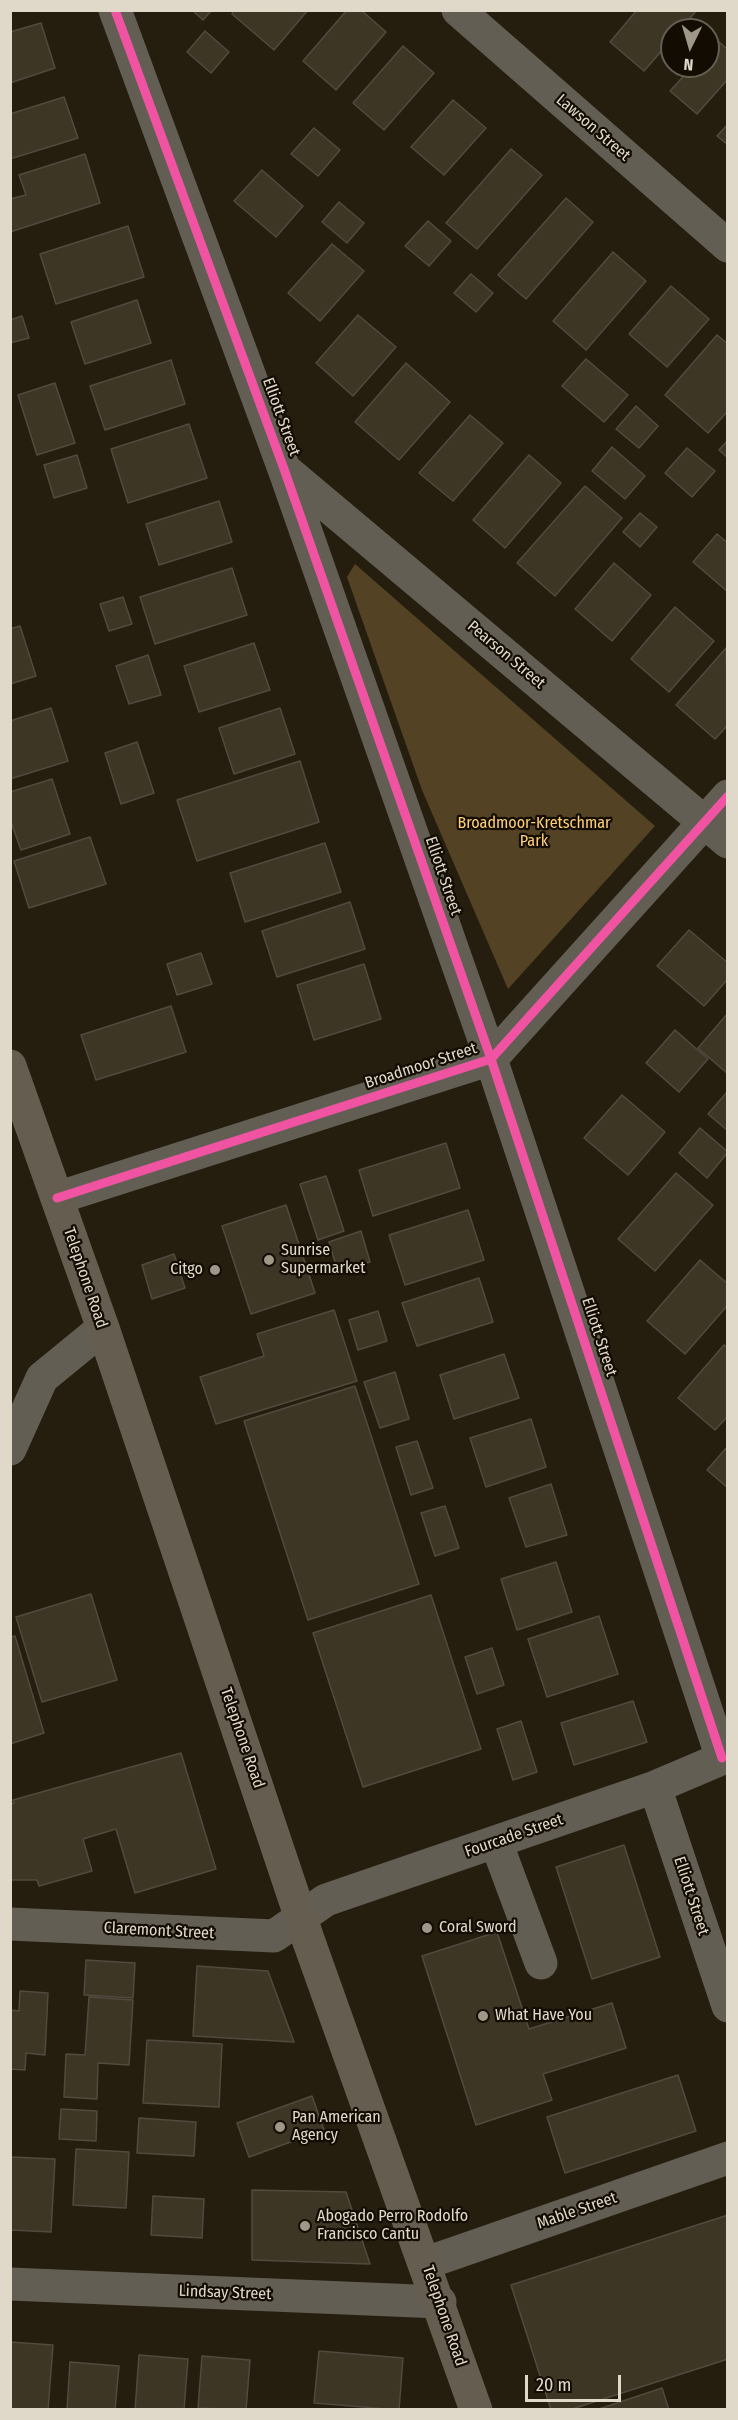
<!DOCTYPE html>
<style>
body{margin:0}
#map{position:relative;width:738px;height:2420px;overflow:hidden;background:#251e0f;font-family:"Fira Sans Condensed",sans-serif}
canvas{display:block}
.frame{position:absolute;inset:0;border:12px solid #e0d8c8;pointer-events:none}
.north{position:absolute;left:660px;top:18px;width:60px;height:60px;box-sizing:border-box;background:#120c03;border:2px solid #645e52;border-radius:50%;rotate:185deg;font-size:16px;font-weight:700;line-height:24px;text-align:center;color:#e0d8c8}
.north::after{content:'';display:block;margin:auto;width:21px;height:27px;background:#9f9787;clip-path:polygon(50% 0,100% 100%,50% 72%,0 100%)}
.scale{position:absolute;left:525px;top:2375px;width:96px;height:27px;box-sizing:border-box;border:3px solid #e0d8c8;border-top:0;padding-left:8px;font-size:18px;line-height:21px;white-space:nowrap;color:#e0d8c8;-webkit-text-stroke:4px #120c03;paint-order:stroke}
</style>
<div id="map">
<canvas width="738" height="2420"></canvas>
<div class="frame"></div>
<div class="north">N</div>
<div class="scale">20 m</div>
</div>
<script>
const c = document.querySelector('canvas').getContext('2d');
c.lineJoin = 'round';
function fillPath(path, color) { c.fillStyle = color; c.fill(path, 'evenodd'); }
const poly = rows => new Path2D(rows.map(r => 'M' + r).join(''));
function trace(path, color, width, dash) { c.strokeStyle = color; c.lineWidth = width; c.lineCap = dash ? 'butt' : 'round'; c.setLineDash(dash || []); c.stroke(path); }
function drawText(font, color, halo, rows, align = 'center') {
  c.font = font + ' "Fira Sans Condensed",sans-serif'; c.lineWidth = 4.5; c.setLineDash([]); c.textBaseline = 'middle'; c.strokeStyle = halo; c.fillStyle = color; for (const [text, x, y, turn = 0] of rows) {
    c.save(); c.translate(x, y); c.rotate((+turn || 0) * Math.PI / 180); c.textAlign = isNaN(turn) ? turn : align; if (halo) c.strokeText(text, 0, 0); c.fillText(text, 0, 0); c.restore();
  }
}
const green = poly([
 [355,564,655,826,508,989,422,790,347,577]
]);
const building = poly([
 [192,10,212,10,203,20,192,10],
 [234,10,308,10,274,50,232,14,234,10],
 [347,10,361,10,386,32,336,90,303,61,347,10],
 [637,10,697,10,680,30,672,30,672,39,644,71,610,42,637,10],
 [41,23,55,68,10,83,10,32,41,23],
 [205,31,229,52,211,73,187,52,205,31],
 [716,39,728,50,728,79,697,114,670,91,693,66,708,66,708,48,716,39],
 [403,46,434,73,384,130,353,103,403,46],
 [64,97,78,138,10,159,10,114,64,97],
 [453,100,486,128,444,175,411,147,453,100],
 [728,124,728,145,717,136,728,124],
 [314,128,340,150,318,176,291,154,314,128],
 [511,149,542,175,477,249,446,223,511,149],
 [85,154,100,203,10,232,10,199,26,195,19,175,85,154],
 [262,170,303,206,276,237,234,201,262,170],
 [566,198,593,222,526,299,498,275,566,198],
 [339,202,364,223,347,243,322,222,339,202],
 [428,221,451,241,429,266,405,246,428,221],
 [128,226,144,277,56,304,40,254,128,226],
 [332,244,364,271,320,321,288,293,332,244],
 [613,252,646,281,586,350,553,321,613,252],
 [471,274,493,293,476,312,454,293,471,274],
 [671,286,709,319,667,367,629,334,671,286],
 [137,300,151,343,85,364,71,322,137,300],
 [358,315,396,347,353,396,316,363,358,315],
 [22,316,29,338,10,343,10,320,22,316],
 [717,335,728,344,728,411,708,433,665,395,717,335],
 [586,359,628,395,604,422,562,386,586,359],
 [171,360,185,404,105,430,90,386,171,360],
 [406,363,450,402,399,460,355,422,406,363],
 [55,383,75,443,37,455,18,395,55,383],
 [636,406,658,426,639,448,616,429,636,406],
 [470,415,503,443,453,501,419,473,470,415],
 [189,424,207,478,128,503,111,449,189,424],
 [728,440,728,458,719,450,728,440],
 [612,447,645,476,625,499,592,471,612,447],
 [687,448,715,471,692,497,665,473,687,448],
 [77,455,87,488,54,498,44,465,77,455],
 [529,455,561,483,505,548,473,520,529,455],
 [585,486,622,518,555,596,517,563,585,486],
 [219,501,232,542,159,565,146,524,219,501],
 [640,513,657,527,640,547,623,532,640,513],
 [717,534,728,543,728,592,693,562,717,534],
 [614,563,651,595,612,641,575,609,614,563],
 [232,568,247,615,155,644,140,597,232,568],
 [123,597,132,624,109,631,100,604,123,597],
 [675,607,714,641,669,692,631,659,675,607],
 [20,626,36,676,10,684,10,629,20,626],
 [254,643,270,690,199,712,184,666,254,643],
 [726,648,728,725,715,739,676,705,726,648],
 [148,655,161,695,129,704,116,666,148,655],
 [51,708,68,761,10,779,10,721,51,708],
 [280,708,295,754,234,774,219,728,280,708],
 [137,742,154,793,121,804,105,753,137,742],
 [300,761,319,822,197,861,177,800,300,761],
 [52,779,70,834,21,850,10,819,10,792,52,779],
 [90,837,106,884,29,908,14,861,90,837],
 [325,843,341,892,245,922,230,873,325,843],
 [350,902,365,949,277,977,262,931,350,902],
 [689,930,728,963,728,979,704,1006,657,966,689,930],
 [201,953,212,984,177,995,167,964,201,953],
 [364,964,381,1019,314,1040,297,985,364,964],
 [171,1006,186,1052,96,1080,81,1035,171,1006],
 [728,1013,728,1074,698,1048,728,1013],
 [675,1030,708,1059,679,1092,646,1063,675,1030],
 [728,1091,728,1131,708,1114,728,1091],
 [622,1095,665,1132,628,1175,584,1138,622,1095],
 [700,1128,728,1152,707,1178,679,1153,700,1128],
 [446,1143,460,1188,373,1216,359,1170,446,1143],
 [676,1173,713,1205,655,1271,618,1239,676,1173],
 [326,1176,344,1231,318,1240,300,1184,326,1176],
 [286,1205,315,1293,251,1314,222,1226,286,1205],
 [468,1210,484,1260,405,1285,389,1235,468,1210],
 [361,1231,370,1262,338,1272,329,1242,361,1231],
 [174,1254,185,1288,152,1299,142,1265,174,1254],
 [700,1260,728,1284,728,1305,685,1354,647,1321,700,1260],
 [479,1278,493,1322,417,1346,402,1303,479,1278],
 [334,1310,357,1381,216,1424,200,1377,264,1356,257,1334,334,1310],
 [378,1311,387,1341,358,1350,349,1320,378,1311],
 [724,1345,728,1348,728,1416,715,1430,678,1398,724,1345],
 [504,1354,519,1398,454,1419,440,1375,504,1354],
 [395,1372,409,1419,380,1428,364,1382,395,1372],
 [355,1386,419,1584,308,1620,244,1421,355,1386],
 [531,1419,546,1467,486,1487,470,1438,531,1419],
 [417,1441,433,1488,411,1495,396,1447,417,1441],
 [728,1446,728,1488,707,1470,728,1446],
 [551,1484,567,1535,526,1547,509,1498,551,1484],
 [445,1506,459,1548,435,1556,421,1513,445,1506],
 [556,1562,572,1612,517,1630,501,1579,556,1562],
 [91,1594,117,1680,42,1702,16,1617,91,1594],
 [431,1595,481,1749,363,1787,313,1633,431,1595],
 [599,1616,618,1674,547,1697,528,1639,599,1616],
 [15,1636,44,1733,10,1744,10,1637,15,1636],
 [492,1648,504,1685,477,1694,465,1657,492,1648],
 [633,1701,647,1742,574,1765,561,1723,633,1701],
 [521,1721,537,1772,513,1780,497,1729,521,1721],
 [181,1753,216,1869,135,1893,116,1829,83,1839,92,1871,39,1886,37,1880,10,1880,10,1805,14,1803,13,1800,181,1753],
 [624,1845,660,1957,592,1979,556,1867,624,1845],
 [497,1932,529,2029,612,2003,626,2048,543,2074,552,2100,476,2125,422,1956,497,1932],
 [86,1960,135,1963,133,1998,84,1995,86,1960],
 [197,1966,268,1971,294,2042,193,2036,197,1966],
 [20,1991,48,1993,45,2055,26,2053,25,2070,10,2069,10,2010,19,2011,20,1991],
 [89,1997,133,2000,129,2065,98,2063,97,2099,64,2097,66,2054,85,2055,89,1997],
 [147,2040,222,2044,219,2107,143,2103,147,2040],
 [678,2075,696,2131,565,2173,547,2117,678,2075],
 [312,2096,324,2130,249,2157,237,2123,312,2096],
 [61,2109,97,2111,96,2141,59,2139,61,2109],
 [139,2118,196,2122,194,2156,137,2153,139,2118],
 [76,2149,129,2152,126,2208,73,2205,76,2149],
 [11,2157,55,2159,51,2232,10,2230,11,2157],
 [252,2190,346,2192,370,2264,252,2260,252,2190],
 [153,2196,204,2199,202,2238,151,2235,153,2196],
 [728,2215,728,2359,569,2410,551,2410,511,2285,728,2215],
 [10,2342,53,2345,48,2410,10,2410,10,2342],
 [319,2351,403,2358,399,2410,314,2403,319,2351],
 [139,2355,188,2359,184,2410,135,2410,139,2355],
 [202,2356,250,2360,246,2410,198,2408,202,2356],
 [70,2362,119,2366,115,2410,67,2410,70,2362],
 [662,2388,669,2410,596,2410,662,2388]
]);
const minor = poly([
 [115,10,284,469,491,1059,722,1758],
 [458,10,728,246],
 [284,469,728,842],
 [57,1198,491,1059,728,796],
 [10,1449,42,1378,103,1328],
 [655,1787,728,2006],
 [496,1842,541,1963],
 [10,1924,274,1936,326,1900,655,1787,728,1756],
 [426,2263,728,2158],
 [10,2284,440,2302]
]);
const major = poly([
 [10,1066,103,1328,308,1939,476,2410]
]);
const cycleway = poly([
 [115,10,284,469,491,1059,722,1758],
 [57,1198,491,1059,728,796]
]);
const markers = [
 [269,1260,6,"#9f9787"],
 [215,1270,6,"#9f9787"],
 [427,1928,6,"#9f9787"],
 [483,2016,6,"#9f9787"],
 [280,2127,6,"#9f9787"],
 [305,2226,6,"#9f9787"]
];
const streetNames = [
 ["Lawson Street",593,128,41],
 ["Elliott Street",281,417,70],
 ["Pearson Street",506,655,40],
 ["Elliott Street",443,876,71],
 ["Broadmoor Street",421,1066,-18],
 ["Telephone Road",85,1278,71],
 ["Elliott Street",599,1337,72],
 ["Telephone Road",242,1738,71],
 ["Fourcade Street",514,1836,-19],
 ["Elliott Street",691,1896,72],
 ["Claremont Street",159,1931,3],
 ["Mable Street",577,2211,-19],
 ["Lindsay Street",225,2293,2],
 ["Telephone Road",444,2316,71]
];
const parkNames = [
 ["Broadmoor-Kretschmar",534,824],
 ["Park",534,842]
];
const poiNames = [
 ["Sunrise",281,1251],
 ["Supermarket",281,1269],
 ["Citgo",203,1270,"right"],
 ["Coral Sword",439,1928],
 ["What Have You",495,2016],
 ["Pan American",292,2118],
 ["Agency",292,2136],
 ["Abogado Perro Rodolfo",317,2217],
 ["Francisco Cantu",317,2235]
];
fillPath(green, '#534223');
fillPath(building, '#3d3625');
trace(building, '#514a3e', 1.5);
trace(minor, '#635e54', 33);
trace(major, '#655e50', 33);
trace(cycleway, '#f153a3', 9);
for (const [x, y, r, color] of markers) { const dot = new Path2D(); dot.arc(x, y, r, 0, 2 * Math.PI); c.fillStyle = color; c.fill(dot); trace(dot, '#120c03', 2); }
drawText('16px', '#e0d8c8', '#120c03', streetNames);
drawText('16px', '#ffd076', '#120c03', parkNames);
drawText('16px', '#e0d8c8', '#120c03', poiNames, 'left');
</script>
